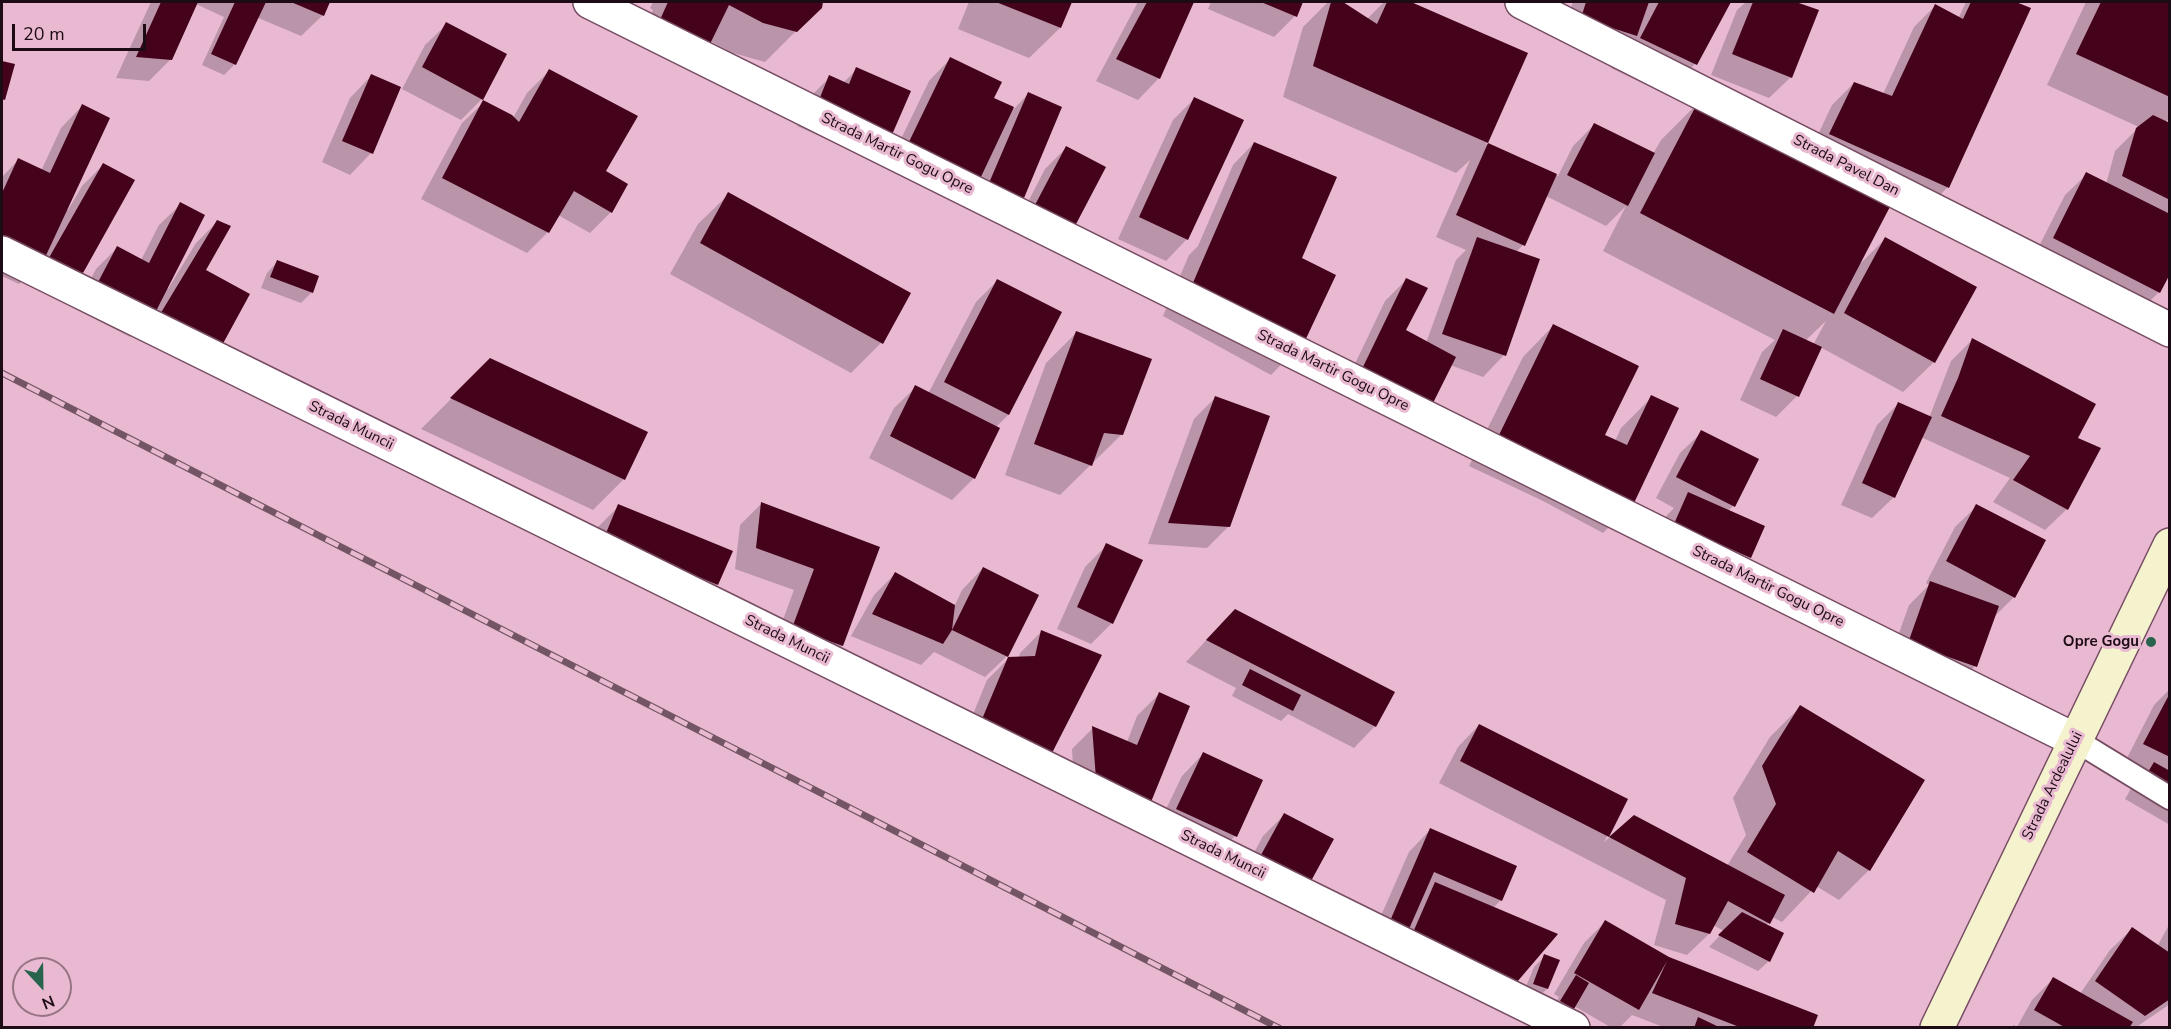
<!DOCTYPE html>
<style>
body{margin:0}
#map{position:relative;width:2171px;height:1029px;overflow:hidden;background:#e9b9d2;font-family:"Nunito Sans",sans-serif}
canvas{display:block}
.frame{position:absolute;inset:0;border:3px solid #1c0b15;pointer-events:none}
.north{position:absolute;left:12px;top:957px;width:60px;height:60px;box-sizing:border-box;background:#e9b9d2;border:2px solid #977386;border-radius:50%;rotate:158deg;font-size:16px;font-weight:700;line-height:24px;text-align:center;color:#1c0b15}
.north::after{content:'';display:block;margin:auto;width:21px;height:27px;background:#28634d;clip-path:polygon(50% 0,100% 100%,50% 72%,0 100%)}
.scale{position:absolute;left:12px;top:24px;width:134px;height:27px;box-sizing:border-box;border:3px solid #1c0b15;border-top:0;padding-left:8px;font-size:18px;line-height:21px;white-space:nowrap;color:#1c0b15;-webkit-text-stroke:4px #e9b9d2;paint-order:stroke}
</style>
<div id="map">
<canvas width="2171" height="1029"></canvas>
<div class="frame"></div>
<div class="north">N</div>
<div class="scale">20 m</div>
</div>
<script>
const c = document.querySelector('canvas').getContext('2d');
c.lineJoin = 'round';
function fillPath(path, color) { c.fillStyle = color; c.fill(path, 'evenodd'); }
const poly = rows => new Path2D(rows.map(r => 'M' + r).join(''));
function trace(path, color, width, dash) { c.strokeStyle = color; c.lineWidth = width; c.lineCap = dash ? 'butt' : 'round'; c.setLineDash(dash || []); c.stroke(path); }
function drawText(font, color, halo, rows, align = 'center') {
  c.font = font + ' "Nunito Sans",sans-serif'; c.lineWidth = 6; c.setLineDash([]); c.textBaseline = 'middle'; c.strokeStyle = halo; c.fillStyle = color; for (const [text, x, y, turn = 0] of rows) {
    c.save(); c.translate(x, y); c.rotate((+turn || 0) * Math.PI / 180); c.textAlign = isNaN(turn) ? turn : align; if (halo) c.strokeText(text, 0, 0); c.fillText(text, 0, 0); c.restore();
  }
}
const shadow = poly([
 [151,2,328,2,323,15,301,36,256,17,235,64,224,75,202,65,224,17,196,4,171,59,149,81,116,78],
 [653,2,822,2,820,7,765,62,733,53,710,41,638,43,653,10,650,8],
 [969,2,1071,2,1060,28,1029,58,958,29],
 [1138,2,1192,2,1159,78,1138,100,1096,81],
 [1211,2,1302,2,1295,16,1274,37,1208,9],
 [1328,2,1340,2,1367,19,1384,2,1408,2,1526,53,1486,144,1558,176,1573,146,1594,125,1653,154,1661,140,1699,102,1860,264,1885,239,1934,362,1903,392,1820,347,1797,396,1776,417,1740,400,1762,352,1775,340,1603,251,1626,206,1606,226,1546,196,1523,245,1516,252,1504,355,1483,377,1450,365,1430,407,1408,428,1341,393,1385,301,1406,280,1404,331,1426,343,1456,260,1466,250,1436,237,1470,160,1456,173,1283,97,1303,27],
 [1826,321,1813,345,1805,341],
 [1573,2,1730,2,1695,64,1665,94,1611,68,1616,57,1560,39],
 [1746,2,1792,2,1817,11,1791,77,1769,98,1711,75,1737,10],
 [1966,2,2012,2,2029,9,1948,187,1927,208,1808,156,1832,105,1854,83,1883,94,1914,27,1935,6,1959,17],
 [2086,2,2170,2,2170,118,2165,122,2170,125,2170,271,2159,292,2138,313,2032,260,2065,195,2087,174,2106,184,2115,151,2139,127,2047,85],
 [447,24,482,99,461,120,402,89,425,45],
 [950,59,992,99,1014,109,1028,94,1023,197,1001,218,887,168,929,81],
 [2,62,13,65,4,99,2,102],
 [857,69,868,158,797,126,808,99,830,77,843,83],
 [549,71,604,172,611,212,590,233,558,215,548,232,527,253,421,199,462,123,484,102,513,118,527,93],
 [371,76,371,153,350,175,322,162,350,98],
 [1195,98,1187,239,1166,261,1118,239,1173,120],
 [82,106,66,209,68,210,82,186,103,165,81,272,60,293,26,285,33,270,19,284,2,276,2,177,18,160,41,171,61,128],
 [1254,143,1298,259,1301,344,1271,375,1163,316,1189,255,1198,246,1233,165],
 [1066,148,1104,167,1015,227,1045,169],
 [729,194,881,343,851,373,670,274,698,224],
 [181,204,166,288,168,289,196,243,217,222,204,271,219,348,198,369,139,338,149,318,130,337,75,309,96,269,117,248,141,260,159,225],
 [277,262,312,292,301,303,261,288,267,273],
 [997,281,1008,415,996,427,974,478,952,500,869,458,894,408,916,387,928,394,976,302],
 [1553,326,1603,436,1615,441,1621,428,1652,397,1633,503,1603,533,1543,501,1469,466,1523,357],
 [1077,332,1122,434,1060,495,1005,475,1046,363],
 [1972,340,2076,439,2067,509,2045,530,1993,502,2010,478,1921,437,1894,497,1872,518,1841,505,1877,425,1898,404,1929,418,1951,361],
 [490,360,624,479,593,510,421,429],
 [1215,398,1229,526,1207,548,1148,544,1194,419],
 [1702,432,1733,506,1728,511,1763,527,1750,557,1728,579,1653,546,1667,515,1674,508,1656,498,1680,453],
 [761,504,879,548,842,646,820,667,772,649,794,590,735,569,740,525],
 [619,506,717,584,696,606,584,560,597,528],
 [1977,506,2014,597,1993,618,1975,666,1954,688,1888,664,1909,605,1929,585,1926,583,1955,527],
 [1107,545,1112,623,1091,644,1057,629,1085,567],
 [983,568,1007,656,985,677,934,652,921,665,851,636,874,595,895,574,954,607,962,590],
 [1041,632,1029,774,960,746,987,680,1009,658,1019,658,1020,653],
 [1213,633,1375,726,1354,748,1288,714,1281,721,1232,696,1236,688,1186,662],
 [2170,689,2170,825,2125,799,2133,785,2123,766,2154,705],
 [1159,694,1188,707,1075,800,1072,749,1093,728,1127,742,1137,716],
 [1800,707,1869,870,1839,900,1816,886,1782,922,1772,917,1766,926,1769,961,1758,971,1709,947,1724,931,1713,925,1709,934,1687,955,1654,945,1666,900,1439,783,1458,747,1479,725,1626,800,1604,842,1634,817,1727,866,1746,835,1733,798,1770,737],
 [1203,754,1235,836,1214,857,1156,830,1182,776],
 [1284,815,1310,881,1241,877,1263,836],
 [1430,830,1501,900,1493,908,1495,1002,1391,959,1401,936,1369,943,1409,852],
 [1605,922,1669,958,1812,1028,1666,1028,1632,1015,1619,1028,1612,1028,1574,1006,1562,1019,1551,1012,1559,997,1554,994,1584,943],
 [2170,923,2170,1004,2135,1028,2010,1028,2014,1025,2017,1027,2032,1000,2053,979,2080,994,2110,950,2132,929,2157,947],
 [1545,956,1547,989,1536,999,1523,994,1534,967]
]);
const building = poly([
 [161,2,198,2,172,60,136,57],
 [235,2,266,2,236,65,211,54],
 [291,2,330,2,324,16],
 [668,2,823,2,822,8,797,32,763,23,729,5,709,46,659,22],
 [996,2,1072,2,1061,28],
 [1147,2,1194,2,1160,79,1116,59],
 [1261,2,1303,2,1297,17],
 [1331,2,1343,2,1377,24,1387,2,1411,2,1528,53,1488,143,1313,66],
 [1586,2,1649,2,1637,36,1581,18],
 [1659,2,1731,2,1697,65,1640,38],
 [1753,2,1796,2,1819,10,1792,78,1732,54],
 [1971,2,2016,2,2031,8,1949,188,1829,134,1854,82,1892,96,1935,4,1963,19],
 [2101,2,2170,2,2170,97,2076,54],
 [446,22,507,54,483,100,422,67],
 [950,57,1002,82,994,98,1014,107,979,181,907,146],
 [2,61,15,64,5,100,2,99],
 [856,67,911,91,891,137,817,105,829,75,849,84],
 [549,69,638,116,606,171,628,184,612,213,574,191,549,233,442,178,483,100,512,115,519,122],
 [371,74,401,87,373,154,342,141],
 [1028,92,1062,107,1024,198,989,183],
 [1194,97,1244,120,1188,240,1139,217],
 [1699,100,1893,201,1834,314,1640,213],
 [82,104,110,118,42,264,2,245,2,193,18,158,50,173],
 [2153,115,2170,123,2170,200,2122,176,2136,128],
 [1594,123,1655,153,1628,206,1567,175],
 [1254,142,1337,177,1302,258,1336,275,1303,345,1192,285],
 [1488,143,1557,174,1525,246,1456,215],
 [1066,146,1106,167,1075,226,1035,205],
 [103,163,135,180,83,273,46,263],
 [2086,172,2170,214,2170,274,2160,293,2053,238],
 [728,192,911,293,883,344,700,243],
 [180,202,205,215,153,317,95,288,117,246,149,263],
 [217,220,231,226,206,270,250,294,220,349,159,316],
 [1477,237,1540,259,1506,356,1442,334],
 [1885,237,1977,287,1935,363,1844,313],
 [277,260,319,276,313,293,270,277],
 [1406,278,1428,288,1406,330,1456,357,1431,407,1361,371],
 [997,279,1062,312,1009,415,944,382],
 [1553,324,1639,366,1605,435,1627,445,1651,395,1679,408,1634,503,1573,471,1499,435],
 [1783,329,1822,347,1799,397,1760,379],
 [1076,331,1152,359,1123,435,1104,433,1092,466,1034,444],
 [1972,338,2096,404,2078,438,2101,448,2068,510,2013,480,2030,456,1941,416,1958,378],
 [490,358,648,432,625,480,450,398],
 [915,385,1000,428,975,479,890,436],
 [1215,396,1270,416,1230,527,1168,523],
 [1898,402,1932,417,1895,498,1862,483],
 [1701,430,1759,459,1735,507,1676,477],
 [1688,492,1765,526,1751,558,1674,524],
 [761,502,880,547,843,646,792,628,814,569,756,548],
 [618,504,733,551,718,585,604,538],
 [1976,504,2046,540,2015,598,1946,561],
 [1106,543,1143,560,1113,624,1077,607],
 [983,567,1039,595,1008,657,1035,656,1041,630,1102,655,1052,753,980,724,1008,657,952,630],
 [895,572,955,605,952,630,943,644,872,614],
 [1930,581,1999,606,1977,667,1908,643],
 [1235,609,1395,692,1376,727,1206,640],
 [1250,669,1301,695,1293,711,1242,685],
 [1159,692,1190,706,1151,802,1096,779,1092,726,1137,745],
 [2170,693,2170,757,2143,744],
 [1800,705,1925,780,1870,871,1838,851,1814,893,1747,852,1776,804,1762,766],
 [1479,724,1628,799,1609,837,1460,761],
 [1203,752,1263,780,1237,837,1176,809],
 [2154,762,2170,771,2170,791,2145,777],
 [1284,813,1334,839,1311,881,1261,855],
 [1634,815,1785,895,1770,924,1728,901,1710,934,1675,924,1686,878,1609,837],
 [1430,828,1517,866,1502,901,1434,872,1409,929,1390,921],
 [1435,882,1558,934,1517,982,1411,937],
 [1742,912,1784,933,1770,962,1718,935],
 [1605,920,1669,957,1818,1015,1813,1028,1742,1028,1652,993,1667,961,1639,1010,1574,973],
 [2132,927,2170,953,2170,999,2145,1016,2095,981],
 [1544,954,1560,960,1548,989,1533,984],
 [1576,975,1589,983,1574,1009,1560,1001],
 [2053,977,2133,1022,2129,1028,2066,1028,2034,1010],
 [1698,1017,1721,1028,1694,1028]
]);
const lane = poly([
 [2075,740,2170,798]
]);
const street = poly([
 [590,2,2075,740],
 [1522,2,2170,330],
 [2,253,1573,1028]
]);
const secondary = poly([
 [1937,1028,2170,545]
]);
const rail = poly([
 [2,373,1279,1028]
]);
const markers = [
 [2151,642,6,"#28634d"]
];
const streetNames = [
 ["Strada Martir Gogu Opre",897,154,26],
 ["Strada Pavel Dan",1846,166,27],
 ["Strada Martir Gogu Opre",1333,371,26],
 ["Strada Muncii",351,426,26],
 ["Strada Martir Gogu Opre",1768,587,26],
 ["Strada Muncii",787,640,26],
 ["Strada Ardealului",2053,786,-64],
 ["Strada Muncii",1223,855,26]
];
const poiNames = [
 ["Opre Gogu",2139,642]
];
fillPath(shadow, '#0003');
fillPath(building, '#44021b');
trace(lane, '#764c63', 26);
trace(street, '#764c63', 36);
trace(secondary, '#764c63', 36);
trace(lane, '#fff', 22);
trace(street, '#fff', 33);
trace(secondary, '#f5f2ce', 33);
trace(rail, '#735565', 7);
trace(rail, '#e9b9d2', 4.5, [14]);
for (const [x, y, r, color] of markers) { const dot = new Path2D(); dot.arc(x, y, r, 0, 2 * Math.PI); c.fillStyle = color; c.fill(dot); trace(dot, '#e9b9d2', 2); }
drawText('15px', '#1c0b15', '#e9b9d2', streetNames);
drawText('bold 15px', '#1c0b15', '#e9b9d2', poiNames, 'right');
</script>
